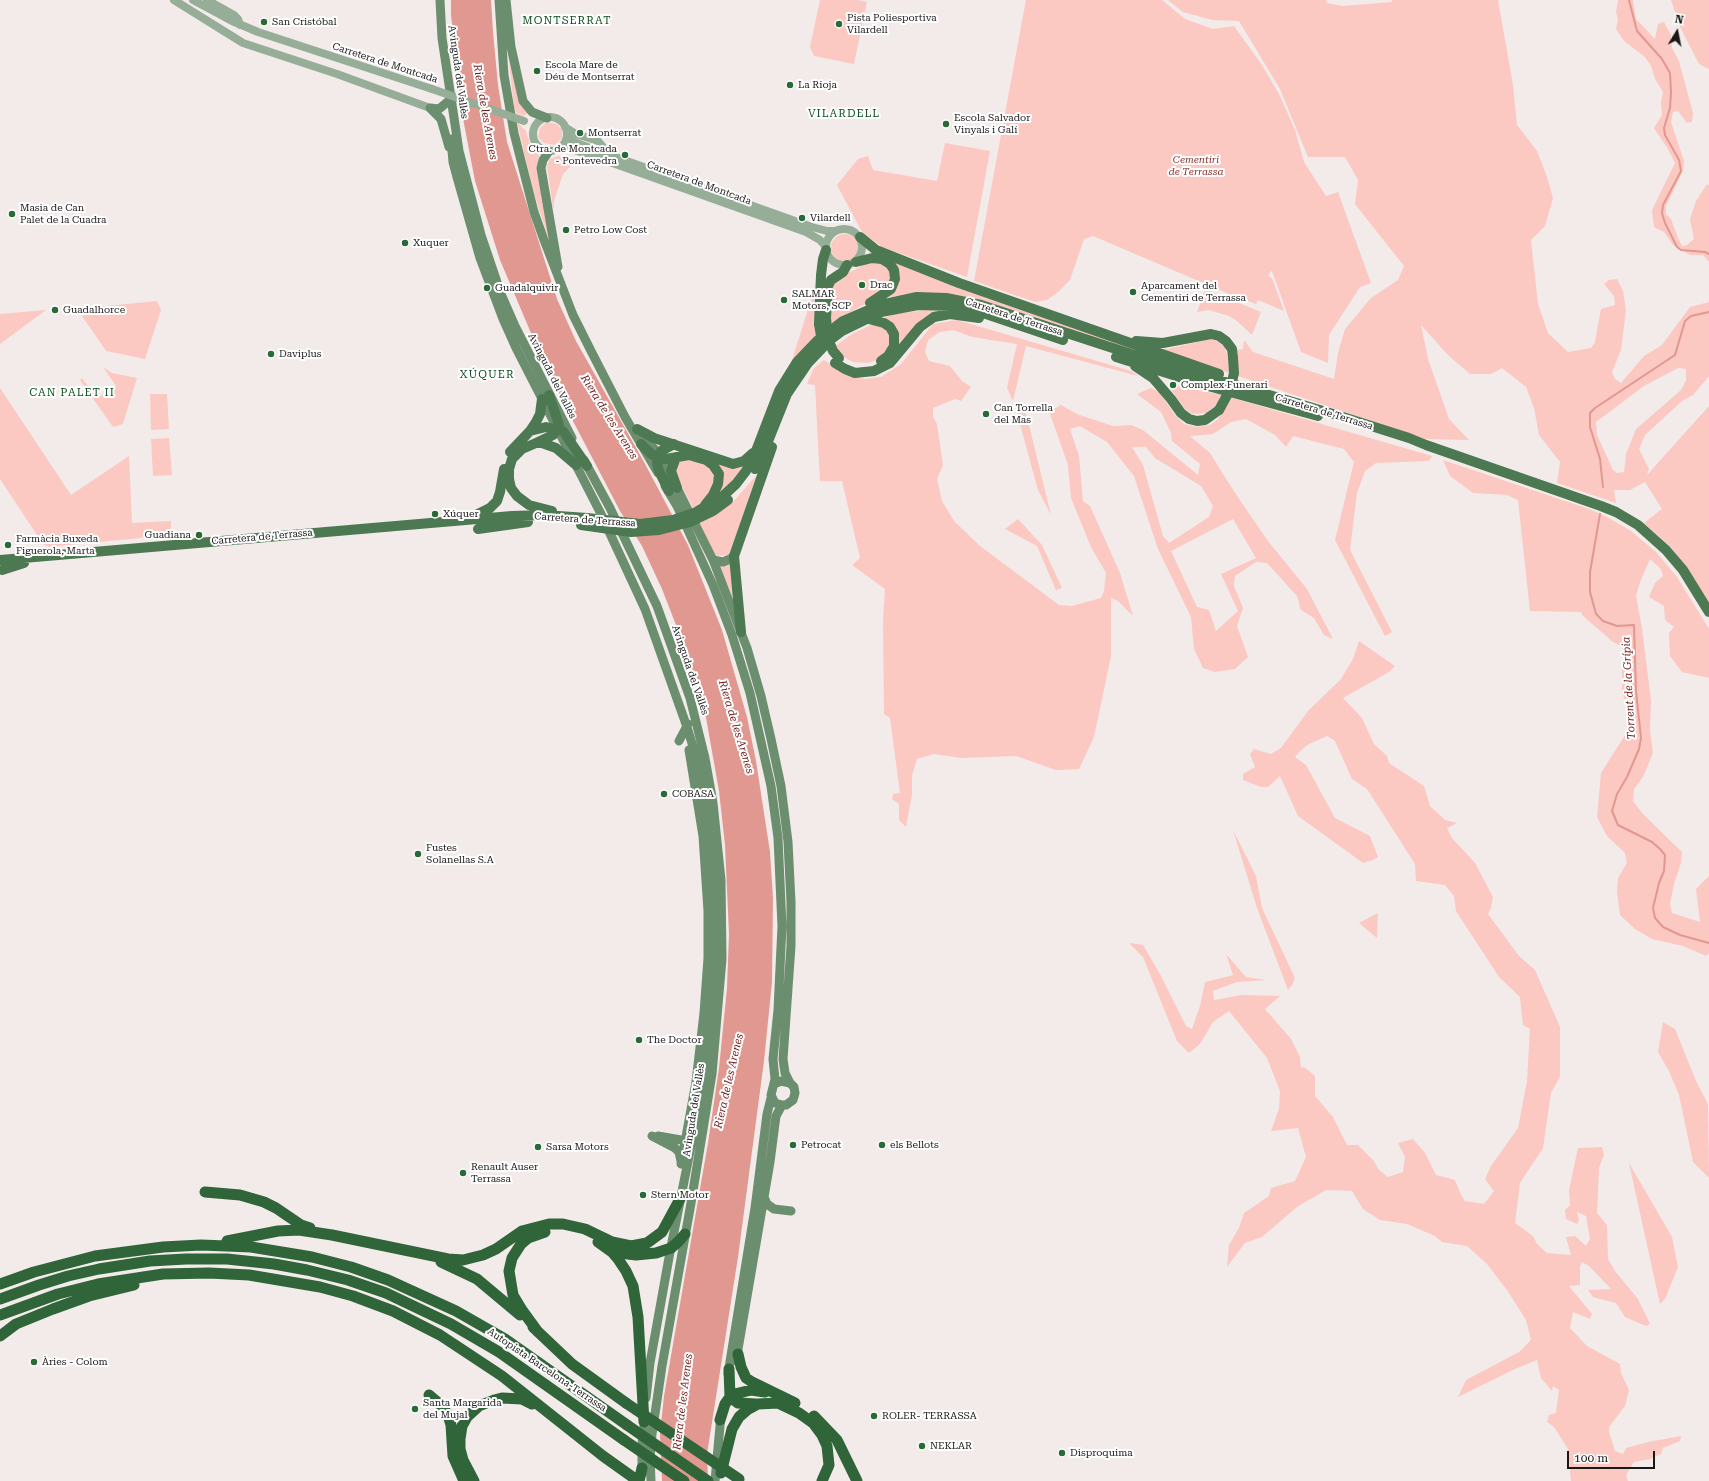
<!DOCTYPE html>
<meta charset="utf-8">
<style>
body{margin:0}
#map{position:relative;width:1709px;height:1481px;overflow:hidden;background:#f2ebea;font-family:"Roboto Serif",serif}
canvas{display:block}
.north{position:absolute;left:1657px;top:12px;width:40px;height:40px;-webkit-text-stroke:3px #fff;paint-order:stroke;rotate:10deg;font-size:11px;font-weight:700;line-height:16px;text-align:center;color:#1a1717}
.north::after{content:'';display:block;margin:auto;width:14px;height:18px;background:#1a1717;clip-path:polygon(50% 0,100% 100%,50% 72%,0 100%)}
.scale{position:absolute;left:1567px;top:1451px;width:88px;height:18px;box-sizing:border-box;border:2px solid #1a1717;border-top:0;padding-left:5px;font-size:12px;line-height:14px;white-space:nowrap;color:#1a1717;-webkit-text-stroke:3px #fff;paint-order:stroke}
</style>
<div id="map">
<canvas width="1709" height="1481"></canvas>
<div class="north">N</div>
<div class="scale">100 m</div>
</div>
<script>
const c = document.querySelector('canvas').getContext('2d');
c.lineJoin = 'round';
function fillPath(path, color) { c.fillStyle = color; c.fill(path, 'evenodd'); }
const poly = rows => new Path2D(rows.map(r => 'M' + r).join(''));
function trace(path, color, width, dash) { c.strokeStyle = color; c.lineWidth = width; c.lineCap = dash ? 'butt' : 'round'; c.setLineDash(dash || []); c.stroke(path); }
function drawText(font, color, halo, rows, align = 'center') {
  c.font = font + ' "Roboto Serif",serif'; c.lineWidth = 4; c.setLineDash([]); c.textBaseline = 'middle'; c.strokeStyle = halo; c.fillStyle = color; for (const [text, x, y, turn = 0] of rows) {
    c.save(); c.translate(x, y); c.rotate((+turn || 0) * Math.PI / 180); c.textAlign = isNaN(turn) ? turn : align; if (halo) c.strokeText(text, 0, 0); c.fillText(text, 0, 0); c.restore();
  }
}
const green = poly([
 [820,0,858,0,867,2,854,64,814,56,810,47],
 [1026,0,1162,0,1185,19,1213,29,1234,26,1262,65,1280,96,1295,130,1304,162,1326,196,1338,192,1371,283,1360,287,1329,335,1328,363,1301,352,1272,271,1270,272,1268,276,1272,278,1284,311,1258,300,1256,304,1229,294,1093,236,1084,239,1070,280,1057,293,1047,300,1035,302,974,281],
 [1168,0,1326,0,1327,3,1342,6,1392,2,1392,0,1498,0,1513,85,1517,125,1537,151,1547,177,1553,198,1545,226,1531,240,1538,304,1548,333,1568,352,1591,348,1595,342,1601,309,1615,305,1614,296,1604,284,1609,280,1617,279,1623,291,1626,310,1621,350,1612,372,1615,379,1621,383,1644,356,1662,345,1690,307,1709,302,1709,376,1693,395,1682,401,1645,435,1639,449,1649,469,1647,475,1709,406,1709,602,1672,548,1644,523,1662,509,1645,482,1630,490,1614,490,1616,503,1557,483,1560,462,1539,435,1534,408,1526,387,1502,368,1491,374,1470,374,1449,356,1421,325,1428,359,1449,419,1469,440,1425,439,1238,376,1238,355,1237,350,1243,349,1244,340,1253,352,1334,379,1338,353,1345,329,1371,298,1398,280,1404,266,1355,204,1358,180,1345,157,1308,157,1280,89,1239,21,1212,20,1183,12],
 [1678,368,1686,369,1686,380,1681,390,1636,429,1626,454,1624,472,1617,473,1613,470,1597,435,1596,422,1644,386],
 [1618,0,1633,0,1636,19,1655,39,1658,24,1664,22,1671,35,1672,48,1679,61,1693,113,1692,122,1687,123,1678,111,1673,112,1671,122,1684,161,1683,171,1666,206,1666,214,1671,219,1678,238,1682,246,1687,245,1694,239,1690,219,1696,201,1707,184,1709,186,1709,262,1703,255,1690,255,1673,245,1664,232,1654,227,1652,210,1675,163,1668,149,1654,128,1662,115,1661,102,1663,92,1655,79,1651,66,1645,57,1624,41,1616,29,1618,19,1616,12],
 [1671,0,1709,0,1709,69,1699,64,1680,27],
 [507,43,518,97,528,113,523,116,516,113,514,107],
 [517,122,526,131,531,147,539,155,538,164,551,246,534,194],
 [547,122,557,124,562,130,562,138,555,145,544,143,538,137,540,128],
 [945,143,990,151,967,277,882,247,862,232,837,185,858,159,868,156,873,170,937,181],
 [558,156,587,164,584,166,577,164,573,164,563,174,554,201,554,208,553,207,547,166,550,159],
 '831 248a14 14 0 1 1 28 0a14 14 0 1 1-28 0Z',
 [891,260,1175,362,1079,333,971,298,949,294,928,293,888,297,890,295],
 [879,261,891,271,891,283,870,301,830,324,832,287,840,277,866,264],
 [820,265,816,336,792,360,814,290],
 [1205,289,1261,312,1252,335,1237,321,1229,316,1209,310,1197,312],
 [157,301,161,310,145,359,106,351,82,316,96,307],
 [46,310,0,344,0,314],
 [925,310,940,311,895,352,883,318,895,314],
 [957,320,1131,371,1138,376,1026,346,1013,401,1007,388,1017,344,972,337,953,330,940,332,928,340,925,352,929,361,950,366,962,381,971,387,961,401,955,399,933,408,933,417,937,424,943,465,937,479,942,501,954,521,980,546,1059,605,1072,606,1101,598,1104,591,1106,573,1091,547,1071,498,1068,465,1049,411,1060,406,1059,404,1077,414,1113,426,1131,425,1143,430,1198,475,1200,464,1172,441,1171,433,1161,412,1137,394,1151,388,1159,392,1175,415,1184,424,1196,427,1210,425,1218,419,1232,398,1432,456,1429,461,1376,463,1365,471,1357,493,1350,550,1392,632,1385,636,1335,540,1354,462,1344,449,1293,436,1286,447,1275,435,1246,419,1231,422,1213,434,1190,436,1210,453,1237,496,1268,541,1307,589,1333,639,1324,635,1314,618,1301,610,1297,596,1267,563,1256,562,1235,576,1234,586,1243,608,1237,626,1248,657,1235,669,1215,672,1203,668,1194,649,1191,617,1158,549,1134,476,1107,442,1080,426,1070,429,1079,456,1083,501,1090,506,1120,573,1133,616,1118,601,1111,598,1111,656,1094,737,1079,769,1056,770,1016,756,961,758,934,754,917,759,912,775,912,795,906,827,899,820,899,804,892,799,893,794,900,793,890,718,884,714,883,621,885,589,852,565,860,558,842,481,820,481,815,385,807,384,814,368,824,360,846,375,865,379,881,377,901,364,933,324],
 [1132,447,1146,447,1155,458,1201,486,1213,506,1209,517,1169,543,1163,536,1143,465],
 [1233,519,1256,558,1221,574,1238,611,1216,631,1209,610,1197,607,1171,551],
 [871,325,875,325,888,330,891,346,879,359,868,363,853,362,844,357,834,347,852,334],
 [1210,339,1219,342,1225,348,1228,359,1229,373,1157,349,1167,349],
 [103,367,112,373,137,378,123,424,113,427,80,380,82,378,97,398,116,386],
 [1171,385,1175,386,1175,385,1222,395,1215,406,1207,413,1193,414,1185,409,1170,388],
 [0,388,71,495,129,456,132,523,171,521,171,535,49,547,43,544,0,479],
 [150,394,167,394,169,429,151,430],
 [1025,411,1030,429,1051,515,1038,490,1017,413],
 [169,438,172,475,153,476,151,439],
 [685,459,697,462,709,467,714,476,713,487,701,503,693,508,675,474,678,463],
 [1443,460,1589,509,1607,517,1631,531,1656,552,1677,577,1709,629,1709,678,1682,672,1670,656,1669,633,1674,627,1665,620,1664,606,1649,597,1655,583,1663,576,1661,569,1650,559,1640,582,1636,596,1642,628,1651,701,1650,730,1653,753,1643,777,1634,789,1633,801,1643,814,1682,852,1681,863,1674,884,1670,904,1672,913,1700,922,1696,889,1709,876,1709,953,1706,956,1683,946,1652,939,1635,929,1620,915,1617,892,1618,878,1627,863,1625,853,1607,836,1597,817,1601,773,1627,732,1629,709,1622,693,1622,673,1625,648,1613,642,1583,616,1581,612,1530,611,1518,500,1507,495,1473,493,1450,476],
 [714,462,745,465,735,479,716,497],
 [756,476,730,553,727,555,716,556,699,523,732,503],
 [1018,519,1042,545,1062,588,1056,590,1037,546,1005,529],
 [731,561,736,606,718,563],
 [1359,641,1395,666,1389,672,1343,698,1362,718,1374,744,1387,756,1389,763,1424,786,1430,806,1445,820,1457,823,1447,828,1452,838,1475,863,1493,897,1491,908,1488,914,1519,956,1535,970,1560,1027,1560,1077,1551,1093,1543,1148,1520,1183,1515,1223,1533,1236,1537,1244,1547,1253,1571,1255,1566,1237,1575,1236,1586,1246,1590,1239,1586,1216,1577,1212,1579,1220,1577,1224,1566,1219,1565,1210,1570,1205,1569,1190,1578,1148,1602,1147,1604,1155,1599,1168,1597,1213,1607,1225,1608,1259,1615,1271,1638,1299,1650,1324,1646,1326,1625,1317,1616,1303,1593,1297,1588,1290,1611,1289,1589,1266,1582,1262,1580,1267,1580,1285,1569,1286,1592,1314,1590,1319,1573,1312,1570,1328,1587,1346,1620,1364,1621,1373,1629,1390,1625,1406,1609,1427,1609,1432,1615,1451,1623,1454,1626,1448,1648,1442,1681,1436,1680,1441,1663,1448,1661,1454,1650,1459,1634,1462,1626,1475,1628,1481,1571,1481,1568,1449,1554,1427,1547,1422,1549,1415,1556,1413,1559,1390,1553,1386,1552,1391,1541,1378,1537,1360,1515,1369,1458,1397,1466,1380,1519,1352,1531,1340,1526,1320,1507,1290,1487,1264,1467,1246,1442,1242,1435,1236,1407,1224,1380,1220,1363,1209,1352,1191,1326,1190,1297,1207,1262,1237,1245,1243,1227,1267,1229,1245,1239,1228,1244,1213,1269,1196,1271,1188,1295,1181,1306,1157,1298,1128,1271,1131,1279,1109,1280,1091,1267,1058,1229,1011,1213,1022,1200,1044,1189,1053,1177,1041,1143,957,1129,943,1143,945,1160,974,1186,1026,1192,1029,1200,1006,1205,982,1233,975,1226,954,1246,977,1266,980,1237,982,1213,991,1214,1000,1241,995,1280,996,1265,1009,1291,1039,1300,1057,1301,1068,1304,1067,1315,1076,1315,1096,1333,1117,1347,1145,1358,1145,1373,1160,1379,1170,1388,1177,1403,1172,1405,1157,1398,1143,1413,1139,1425,1153,1436,1175,1455,1180,1461,1195,1465,1201,1484,1204,1494,1191,1485,1179,1491,1166,1518,1128,1527,1081,1530,1029,1523,1025,1520,997,1499,977,1456,911,1454,896,1445,885,1416,881,1415,864,1367,789,1352,779,1335,741,1327,736,1309,744,1300,751,1295,757,1306,765,1335,818,1370,836,1378,857,1373,860,1363,863,1298,816,1280,776,1268,787,1261,787,1243,780,1243,774,1255,767,1250,754,1254,749,1271,754,1281,748,1308,711,1341,679,1353,659],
 [1233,830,1256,876,1262,908,1295,978,1292,985,1288,990,1257,908],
 [1378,913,1377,938,1359,923],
 [1663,1022,1675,1029,1696,1081,1708,1104,1709,1178,1693,1162,1679,1095,1669,1071,1658,1052],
 [1629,1163,1672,1237,1678,1267,1665,1299,1660,1304]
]);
const water = poly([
 [451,0,491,0,493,32,498,85,507,142,557,299,576,341,644,462,688,545,722,630,747,717,756,761,770,852,773,898,772,982,764,1061,738,1257,707,1454,708,1481,662,1481,660,1434,664,1396,708,1143,719,1068,727,988,729,934,725,845,719,791,705,712,690,661,662,589,642,546,620,511,562,400,534,340,500,260,475,181,462,113,451,15]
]);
const stream = poly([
 [1629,0,1637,31,1662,59,1670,73,1671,93,1670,108,1664,128,1665,135,1679,160,1681,171,1663,205,1662,213,1665,223,1677,247,1681,250,1705,252,1709,254],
 [1603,487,1600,459,1590,427,1590,413,1595,408,1675,355,1685,321,1691,316,1709,312],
 [1600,514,1590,572,1590,592,1596,614,1603,621,1617,626,1634,625,1636,691,1641,738,1639,749,1627,777,1617,794,1612,811,1618,825,1652,842,1660,849,1665,855,1664,871,1659,883,1653,908,1655,918,1663,927,1680,935,1709,943]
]);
const tertiary = poly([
 [174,0,243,43,337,74,430,108],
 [193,0,232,21,258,32,432,89],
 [207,0,234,15,238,19,240,25],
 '533 134a17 17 0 1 1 34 0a17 17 0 1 1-34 0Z',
 [565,127,576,134,598,141,609,154],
 [567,135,572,141,582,145,812,227,827,231,835,231],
 [560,148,568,148,590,155,806,232,820,240,826,247],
 '826 247a18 18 0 1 1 36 0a18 18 0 1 1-36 0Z'
]);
const secondary = poly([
 [440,0,442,38,459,151,481,235,501,294,515,326,572,438],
 [499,0,504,75,514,133,534,212,544,240,573,315,591,351,625,417,658,473],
 [506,0,511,47,523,101,532,112,547,118],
 [430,108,441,119,449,147],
 [430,108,439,109,451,99],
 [451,139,453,162,457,177,480,258,503,319,516,348,600,512,645,609,687,727,697,760,706,807,713,872,715,908,715,959,711,1013,703,1086,670,1252,650,1363,646,1398],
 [549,151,543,160,541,168,558,267],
 [639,431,655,450,677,488,713,560,747,648,761,696,771,739,781,786,788,842,791,902,791,946,783,1059,785,1073,790,1083],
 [584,460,610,508,657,606,690,698,705,758,713,803,721,880,722,959,712,1074,691,1203,662,1366,652,1434,650,1458,651,1481],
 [665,486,677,506,713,585,732,635,750,693,771,786,778,838,782,926,778,1010,773,1059,775,1079,771,1095,775,1103,782,1105,786,1105,793,1100,795,1093,794,1087,790,1083,781,1081,774,1084],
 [713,560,723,562,730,559,734,556],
 [679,741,688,724],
 [652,1136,675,1148,679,1152,681,1161],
 [658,1136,681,1140,690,1144],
 [681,1164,696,1082,704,1013,708,958,708,911,703,836,689,750],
 [764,1197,767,1204,774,1209,791,1211],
 [736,1361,770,1162,776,1116,782,1105],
 [728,1374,755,1208,767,1114,771,1098],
 [642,1474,642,1444,645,1417],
 [715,1481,721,1415]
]);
const primary = poly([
 [860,237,876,250,959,283,1219,374],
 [856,262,872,258,882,259,890,264,894,270,895,279,891,289,870,303],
 [826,318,828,286,831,280,843,272,847,265],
 [865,318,884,323,890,327,894,334,894,346,888,356,881,361],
 [819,324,821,275,823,259,826,250],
 [1136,341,1163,343,1211,334,1219,336,1226,341,1232,349,1233,358],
 [1116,357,1208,386,1318,416],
 [835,363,845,369,855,373,874,371,890,363,920,327,934,317,950,314,979,318],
 [1135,366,1153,378,1171,399,1181,413,1189,419,1197,421,1205,420,1219,410],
 [637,429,654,438,733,464,744,461,753,453],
 [530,431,546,427,563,431,587,466],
 [536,443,553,435,559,425,549,395],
 [641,444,650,453,658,458,666,459,689,455,706,460,713,465,719,474,718,484,713,495,705,505],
 [510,452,530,431,536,422,540,414,542,399],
 [676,457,671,471,677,488],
 [755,469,765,449,787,394,808,363,830,340,842,331,881,312,918,305,951,306,983,313,1063,340],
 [669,491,659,471,657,463,661,451,674,444],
 [552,511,529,505,517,496,511,488,509,479,509,469,512,459,522,449,536,443,542,443,556,448,576,465],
 [696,512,723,496,736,484,746,471,754,456,779,391,797,362,817,341,843,321,880,305,917,297,946,298,981,305,1131,354,1340,416,1409,438,1426,445,1601,506,1616,512,1638,525,1666,550,1683,570,1709,612],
 [476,515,490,508,497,501,500,492,504,469],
 [478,529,528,522],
 [0,560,512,516,544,515,587,518],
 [2,570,24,563],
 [741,632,734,556,772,447]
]);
const motorway = poly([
 [205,1192,240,1195,264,1202,276,1208,301,1225,310,1228],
 [227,1241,278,1231,299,1230,332,1235,448,1259,463,1260,483,1255,496,1249,522,1231,549,1224,563,1224,585,1229,612,1242,631,1246,647,1243,662,1232,681,1197],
 [598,1242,612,1252,618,1259,626,1271,633,1286,638,1317,644,1422],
 [612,1252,636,1255,656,1253,671,1248,679,1241,685,1234],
 [441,1262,477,1279,520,1315],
 [0,1284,34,1272,95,1256,163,1247,201,1245,251,1247,312,1257,351,1267,388,1280,456,1311,505,1339,627,1425],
 [0,1299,39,1285,68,1276,99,1269,150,1261,186,1259,227,1259,274,1264,307,1270,348,1280,386,1293,451,1324,499,1352,624,1440],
 [0,1315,58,1294,98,1284,163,1274,209,1273,249,1275,320,1287,353,1296,393,1311,440,1335,502,1376,603,1456,638,1481],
 [533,1327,572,1364,626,1403],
 [538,1332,522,1310,513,1295,509,1271,512,1258,521,1244,528,1238,545,1232],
 [0,1336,16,1324,53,1309,89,1296,134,1285],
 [738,1354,741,1367,746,1378,752,1382,795,1403],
 [729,1369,730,1397,738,1403,756,1404],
 [429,1395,442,1406,448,1415,451,1425,453,1456,464,1481],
 [814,1416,837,1440,857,1481],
 [720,1420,725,1404,730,1397,735,1394,751,1390,765,1392],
 [721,1473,732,1429,739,1417,747,1410,758,1404,778,1403,799,1413,813,1423,822,1435,827,1446,829,1465,822,1481],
 [474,1481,463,1460,460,1449,460,1439,462,1426,467,1417,479,1406,494,1400,502,1398,522,1399,532,1404],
 [639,1481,642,1468]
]);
const tertiaryBridge = poly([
 [432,89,524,121]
]);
const primaryBridge = poly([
 [826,318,828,339,833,351,839,358],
 [819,324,822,342],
 [1219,410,1230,390,1234,373,1233,358],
 [587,518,640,524,673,520,694,513],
 [581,525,631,532,659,530,690,522,713,511,728,500]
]);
const motorwayBridge = poly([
 [626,1403,739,1479],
 [627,1425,708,1481],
 [624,1440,684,1481]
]);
const markers = [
 [264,22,4,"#286b36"],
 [839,24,4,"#286b36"],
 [537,71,4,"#286b36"],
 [790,85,4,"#286b36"],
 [946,124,4,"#286b36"],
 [580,133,4,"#286b36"],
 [625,155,4,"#286b36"],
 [12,214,4,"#286b36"],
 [802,218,4,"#286b36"],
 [566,230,4,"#286b36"],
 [405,243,4,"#286b36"],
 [862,285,4,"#286b36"],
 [487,288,4,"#286b36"],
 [1133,292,4,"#286b36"],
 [784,300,4,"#286b36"],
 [55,310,4,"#286b36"],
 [271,354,4,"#286b36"],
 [1173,385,4,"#286b36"],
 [986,414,4,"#286b36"],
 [435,514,4,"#286b36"],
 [199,535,4,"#286b36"],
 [8,545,4,"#286b36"],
 [664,794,4,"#286b36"],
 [418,854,4,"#286b36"],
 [639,1040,4,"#286b36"],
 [793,1145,4,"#286b36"],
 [882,1145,4,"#286b36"],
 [538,1147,4,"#286b36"],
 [463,1173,4,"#286b36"],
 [643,1195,4,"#286b36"],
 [34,1362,4,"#286b36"],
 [415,1409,4,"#286b36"],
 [874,1416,4,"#286b36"],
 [922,1446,4,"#286b36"],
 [1062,1453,4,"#286b36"]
];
const poiNames = [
 ["Pista Poliesportiva",847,18],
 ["Vilardell",847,30],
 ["San Cristóbal",272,22],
 ["Escola Mare de",545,65],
 ["Déu de Montserrat",545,77],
 ["La Rioja",798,85],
 ["Escola Salvador",954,118],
 ["Vinyals i Galí",954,130],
 ["Montserrat",588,133],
 ["Ctra. de Montcada",617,149,"right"],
 ["- Pontevedra",617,161,"right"],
 ["Masia de Can",20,208],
 ["Palet de la Cuadra",20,220],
 ["Vilardell",810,218],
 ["Petro Low Cost",574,230],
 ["Xuquer",413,243],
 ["Drac",870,285],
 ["Aparcament del",1141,286],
 ["Cementiri de Terrassa",1141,298],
 ["Guadalquivir",495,288],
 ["SALMAR",792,294],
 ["Motors, SCP",792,306],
 ["Guadalhorce",63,310],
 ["Daviplus",279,354],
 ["Complex Funerari",1181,385],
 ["Can Torrella",994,408],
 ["del Mas",994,420],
 ["Xúquer",443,514],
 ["Guadiana",191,535,"right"],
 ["Farmàcia Buxeda",16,539],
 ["Figuerola, Marta",16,551],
 ["COBASA",672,794],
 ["Fustes",426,848],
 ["Solanellas S.A",426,860],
 ["The Doctor",647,1040],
 ["Petrocat",801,1145],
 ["els Bellots",890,1145],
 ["Sarsa Motors",546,1147],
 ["Renault Auser",471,1167],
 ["Terrassa",471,1179],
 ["Stern Motor",651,1195],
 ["Àries - Colom",42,1362],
 ["Santa Margarida",423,1403],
 ["del Mujal",423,1415],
 ["ROLER- TERRASSA",882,1416],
 ["NEKLAR",930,1446],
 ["Disproquima",1070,1453]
];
const streetNames = [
 ["Carretera de Montcada",385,63,18],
 ["Avinguda del Vallès",458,72,82],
 ["Carretera de Montcada",699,183,20],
 ["Carretera de Terrassa",1014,317,18],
 ["Avinguda del Vallès",552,376,63],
 ["Carretera de Terrassa",1324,412,17],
 ["Carretera de Terrassa",585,520,4],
 ["Carretera de Terrassa",262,537,-5],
 ["Avinguda del Vallès",690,670,71],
 ["Avinguda del Vallès",694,1110,-81],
 ["Autopista Barcelona-Terrassa",547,1370,34]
];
const parkNames = [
 ["Cementiri",1196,160],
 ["de Terrassa",1196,172]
];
const neighbourhoodNames = [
 ["MONTSERRAT",567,21],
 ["VILARDELL",844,114],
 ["XÚQUER",487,375],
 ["CAN PALET II",72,393]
];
const waterNames = [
 ["Riera de les Arenes",485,112,80],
 ["Riera de les Arenes",609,417,58],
 ["Torrent de la Grípia",1629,688,-93],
 ["Riera de les Arenes",736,727,73],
 ["Riera de les Arenes",729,1081,-77],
 ["Riera de les Arenes",683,1402,-83]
];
fillPath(green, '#fcc8c2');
fillPath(water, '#e19890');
trace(stream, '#e19890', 2);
trace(tertiary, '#96ad98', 8);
trace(secondary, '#6b8e6f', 9);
trace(primary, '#4c7852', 10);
trace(motorway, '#306439', 11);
trace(tertiaryBridge, '#96ad98', 8);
trace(primaryBridge, '#4c7852', 10);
trace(motorwayBridge, '#306439', 11);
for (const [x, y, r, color] of markers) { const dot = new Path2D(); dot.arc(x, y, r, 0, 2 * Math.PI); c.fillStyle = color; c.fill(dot); trace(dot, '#fff', 1.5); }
drawText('10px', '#1a1717', '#fff', poiNames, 'left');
drawText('10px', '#1a1717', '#fff', streetNames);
drawText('italic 10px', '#88312d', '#fff', parkNames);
c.letterSpacing = '1px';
drawText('11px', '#0f5020', '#fff', neighbourhoodNames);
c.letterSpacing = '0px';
drawText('italic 11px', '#721c1a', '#fff', waterNames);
</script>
